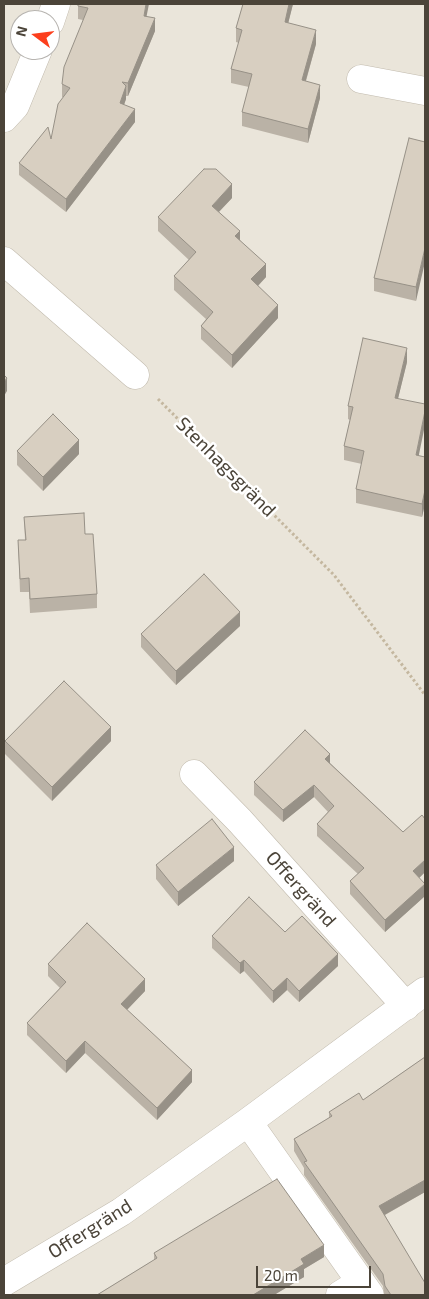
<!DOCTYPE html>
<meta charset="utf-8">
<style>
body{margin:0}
#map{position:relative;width:429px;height:1299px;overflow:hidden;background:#f6f3ec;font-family:"Exo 2",sans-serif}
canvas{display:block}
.frame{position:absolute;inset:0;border:5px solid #4b4439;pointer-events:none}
.north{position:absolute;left:10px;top:10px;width:50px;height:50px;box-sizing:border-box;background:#fff;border:1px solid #b7b4b0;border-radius:50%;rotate:285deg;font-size:14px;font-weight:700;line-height:20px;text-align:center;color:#4b4439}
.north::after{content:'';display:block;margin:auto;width:18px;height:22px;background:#fc3f1d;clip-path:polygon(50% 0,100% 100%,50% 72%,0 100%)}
.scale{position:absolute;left:256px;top:1266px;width:115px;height:22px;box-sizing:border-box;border:2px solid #4b4439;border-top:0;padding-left:6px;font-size:15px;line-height:18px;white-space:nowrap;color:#4b4439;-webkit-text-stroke:4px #fff;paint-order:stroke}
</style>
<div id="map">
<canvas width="429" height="1299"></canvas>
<div class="frame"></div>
<div class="north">N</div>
<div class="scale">20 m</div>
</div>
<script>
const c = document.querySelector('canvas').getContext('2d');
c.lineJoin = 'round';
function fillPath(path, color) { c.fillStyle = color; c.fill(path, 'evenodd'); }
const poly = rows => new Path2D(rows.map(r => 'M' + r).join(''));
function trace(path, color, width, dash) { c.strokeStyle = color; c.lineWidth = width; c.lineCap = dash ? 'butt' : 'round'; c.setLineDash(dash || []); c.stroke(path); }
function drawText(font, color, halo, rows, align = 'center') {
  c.font = font + ' "Exo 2",sans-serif'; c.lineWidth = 5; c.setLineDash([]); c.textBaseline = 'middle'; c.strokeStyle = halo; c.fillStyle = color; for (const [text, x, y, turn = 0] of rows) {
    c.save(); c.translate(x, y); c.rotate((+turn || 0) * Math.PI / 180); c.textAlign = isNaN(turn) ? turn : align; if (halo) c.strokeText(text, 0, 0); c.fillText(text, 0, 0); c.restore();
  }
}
const residential = poly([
 [4,4,425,4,425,1295,4,1295],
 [20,20,50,20,50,50,20,50]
]);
const path = poly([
 [158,399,334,575,425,695]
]);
const minor = poly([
 [50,22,56,4],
 [361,79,425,91],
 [4,118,15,106,38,50],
 [4,261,135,375],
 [194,774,240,821,406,1006],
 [248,1122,370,1295],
 [4,1282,121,1212,248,1122,425,991],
 [340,1295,361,1282]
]);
const wall = poly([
 [243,4,293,4,288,23,316,44,306,81,320,98,308,143,242,126,242,112,249,87,231,83,231,69,239,43,236,42,236,28],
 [78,6,146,16,155,31,128,96,126,96,126,99,124,105,135,122,66,212,19,175,19,163,51,139,63,97,62,97,62,84,83,20,78,19],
 [425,142,416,301,374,291,374,278],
 [232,198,219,212,240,240,266,277,258,286,278,318,232,368,201,339,201,326,206,319,174,290,174,276,189,260,158,231,158,217],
 [407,362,398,398,418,456,425,457,425,504,422,517,356,503,356,489,362,464,344,460,344,446,350,420,348,419,348,406],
 [17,451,79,454,43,491,17,465],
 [24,517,85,534,97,594,97,608,30,613,29,592,20,592,18,540,25,540],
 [240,626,176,685,141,647,141,634],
 [5,741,111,741,52,801,5,754],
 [330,763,403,832,425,819,425,872,419,878,425,896,385,932,350,894,350,881,358,874,317,836,317,824,328,812,314,797,283,822,254,795,254,782],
 [234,861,178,906,156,879,156,865],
 [285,932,338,966,299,1002,287,990,273,1003,244,971,240,974,212,948,212,936],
 [48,964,145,991,127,1010,192,1082,157,1120,85,1053,66,1073,27,1035,27,1023,60,988,48,976],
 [425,1057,425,1192,385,1215,425,1295,384,1295,383,1286,304,1175,304,1168,294,1151,294,1139,329,1118,329,1112,363,1100],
 [154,1253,324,1257,304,1269,304,1277,274,1295,97,1295,154,1260]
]);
const shadedWall = poly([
 [146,4,149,4,144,29,144,16],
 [289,4,293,4,285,36,285,22],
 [155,18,155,31,128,96,128,83],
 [316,30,316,44,302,94,302,80],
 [320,85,320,98,308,143,308,129],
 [126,86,126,99,120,116,120,103],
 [135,109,135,122,66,212,66,199],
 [232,184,232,198,212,219,212,206],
 [240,231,240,245,235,236],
 [425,248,425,262,416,301,416,287],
 [266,264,266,277,251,293,251,279],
 [278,305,278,318,232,368,232,355],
 [407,348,407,362,395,411,395,398],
 [7,378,7,391,4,396,4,382],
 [425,411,425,425,416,469,416,455],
 [79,440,79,454,43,491,43,477],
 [425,490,425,504,422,517,422,504],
 [240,612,240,626,176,685,176,671],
 [111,727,111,741,52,801,52,787],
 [330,754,330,767,325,759],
 [314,785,314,797,283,822,283,810],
 [234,847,234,861,178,906,178,892],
 [5,857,5,870,4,871,4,858],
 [425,860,425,872,413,884,413,871],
 [425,884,425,896,385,932,385,920],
 [338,954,338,966,299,1002,299,991],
 [244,960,244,971,240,974,240,963],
 [287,978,287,990,273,1003,273,991],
 [145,979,145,991,121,1016,121,1004],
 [85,1041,85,1053,66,1073,66,1061],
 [192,1070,192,1082,157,1120,157,1108],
 [425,1180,425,1192,379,1218,379,1206],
 [324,1245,324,1257,304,1269,304,1277,274,1295,253,1295,301,1259]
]);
const building = poly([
 [78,4,146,4,144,16,155,18,128,83,122,82,126,86,120,103,135,109,66,199,19,163,48,127,51,139,58,104,70,88,62,84,64,67,88,8,78,6,78,4],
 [243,4,289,4,285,22,316,30,302,80,320,85,308,129,242,112,252,74,231,69,242,30,236,28,243,4],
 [409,138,425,142,425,248,416,287,374,278,409,138],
 [204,169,216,169,232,184,212,206,240,231,235,236,266,264,251,279,278,305,232,355,201,326,213,312,174,276,196,252,158,217,204,169],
 [363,338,407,348,395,398,425,404,425,411,416,455,425,457,425,490,422,504,356,489,364,451,344,446,353,407,348,406,363,338],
 [4,375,7,378,4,382,4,375],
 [53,414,79,440,43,477,17,451,53,414],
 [84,513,85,534,93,534,97,594,30,599,29,578,20,579,18,540,26,540,24,517,84,513],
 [204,574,240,612,176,671,141,634,204,574],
 [64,681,111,727,52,787,5,741,64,681],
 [305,730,330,754,325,759,403,832,422,815,425,819,425,860,413,871,425,884,385,920,350,881,364,868,317,824,334,806,314,785,283,810,254,782,305,730],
 [212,819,234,847,178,892,156,865,212,819],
 [249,897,285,932,302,916,338,954,299,991,287,978,273,991,244,960,240,963,212,936,249,897],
 [87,923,145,979,121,1004,192,1070,157,1108,85,1041,66,1061,27,1023,66,982,48,964,87,923],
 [425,1057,425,1180,379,1206,425,1283,425,1295,391,1295,385,1286,383,1274,304,1162,307,1161,294,1139,332,1116,329,1112,359,1093,363,1100,425,1057],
 [277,1179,324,1245,301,1259,304,1264,253,1295,97,1295,157,1258,154,1253,277,1179]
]);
const streetNames = [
 ["Stenhagsgränd",226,467,45],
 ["Offergränd",301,889,48],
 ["Offergränd",90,1229,-32]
];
fillPath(residential, '#eae5da');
trace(minor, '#c2bbae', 29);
trace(path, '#c4b79f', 3, [2.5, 2.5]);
trace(minor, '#fff', 28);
fillPath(wall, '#bab2a6');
fillPath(shadedWall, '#979187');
fillPath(building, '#d8cfc1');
trace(building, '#979187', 1);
drawText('19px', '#4b4439', '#fff', streetNames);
</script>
